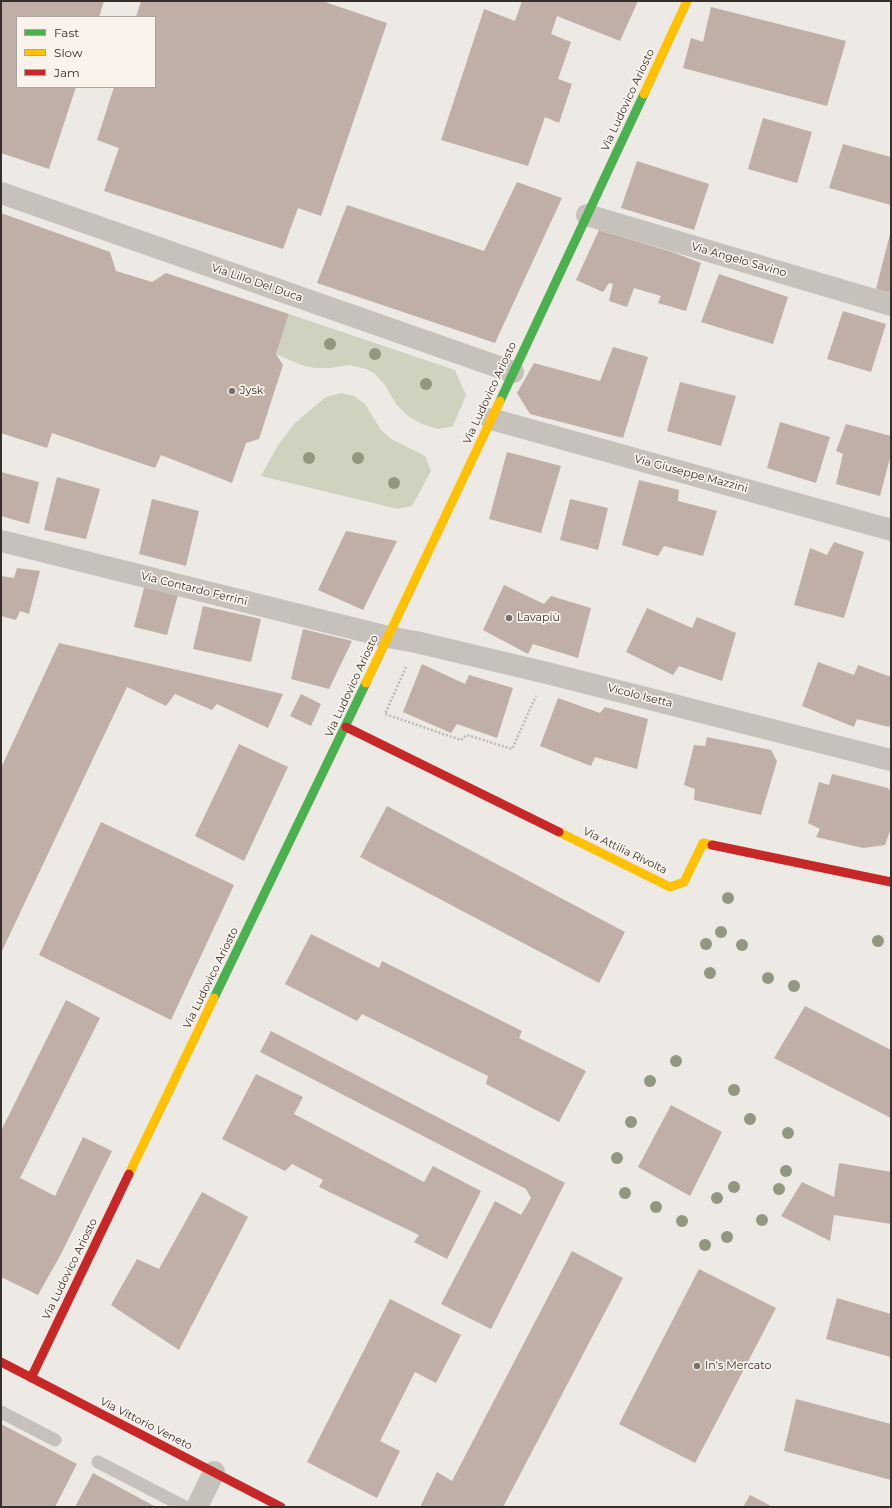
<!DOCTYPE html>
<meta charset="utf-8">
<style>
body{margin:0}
#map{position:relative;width:892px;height:1508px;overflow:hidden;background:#ede9e4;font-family:Montserrat,sans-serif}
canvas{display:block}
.frame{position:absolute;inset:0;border:2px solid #372f2b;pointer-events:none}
.legend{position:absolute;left:16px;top:16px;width:140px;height:72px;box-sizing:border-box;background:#f9f3ec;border:1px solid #aba59f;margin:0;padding:5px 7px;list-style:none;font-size:12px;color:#372f2b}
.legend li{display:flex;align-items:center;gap:8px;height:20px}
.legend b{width:20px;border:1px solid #aba59f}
</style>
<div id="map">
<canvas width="892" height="1508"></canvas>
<div class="frame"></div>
<ul class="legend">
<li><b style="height:5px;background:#4caf50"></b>Fast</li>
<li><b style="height:5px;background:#ffc107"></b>Slow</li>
<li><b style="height:5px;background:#c62828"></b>Jam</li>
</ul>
</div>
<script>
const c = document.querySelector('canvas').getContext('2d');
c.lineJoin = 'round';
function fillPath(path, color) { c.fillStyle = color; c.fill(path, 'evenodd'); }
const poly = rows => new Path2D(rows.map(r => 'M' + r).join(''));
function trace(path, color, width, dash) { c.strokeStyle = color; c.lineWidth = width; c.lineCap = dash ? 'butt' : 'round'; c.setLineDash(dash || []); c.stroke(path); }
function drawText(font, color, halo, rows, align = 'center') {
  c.font = font + ' Montserrat,sans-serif'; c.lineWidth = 3.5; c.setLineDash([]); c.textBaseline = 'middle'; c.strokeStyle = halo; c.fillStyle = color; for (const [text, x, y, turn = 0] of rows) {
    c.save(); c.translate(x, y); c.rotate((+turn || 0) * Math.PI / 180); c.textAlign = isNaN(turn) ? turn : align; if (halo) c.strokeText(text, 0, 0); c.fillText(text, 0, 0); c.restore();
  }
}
const green = poly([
 [289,314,455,370,466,395,453,426,438,429,422,424,408,416,396,404,385,385,375,374,366,369,349,365,331,368,315,368,301,365,276,354],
 [341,393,354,396,365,404,381,430,391,439,425,456,431,471,412,506,398,509,261,476,278,445,295,423,326,397]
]);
const building = poly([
 [1,1,104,1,99,17,17,17,17,87,76,87,49,169,1,153],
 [141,1,322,1,387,23,321,216,298,208,283,249,104,191,119,148,97,140,114,87,155,87,155,17,136,17],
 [522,1,638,1,620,41,557,16,551,34,571,42,558,79,572,84,559,123,545,117,528,166,441,140,484,9,515,21],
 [711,7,846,41,827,106,683,68,691,38,703,42],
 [763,118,812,132,797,183,748,169],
 [843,144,891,157,891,205,829,188],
 [637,161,709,184,694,230,621,208],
 [517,182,562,198,495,343,317,283,347,205,484,251],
 [1,213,110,252,116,271,152,282,166,273,289,314,276,354,283,365,259,439,246,443,232,483,161,455,155,468,52,433,47,448,1,433],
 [599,230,675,253,701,263,686,311,658,303,661,296,634,288,627,307,609,301,613,284,609,283,603,292,576,280],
 [890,234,891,234,891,293,876,289],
 [719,274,788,297,773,344,701,322],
 [843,311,886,324,871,372,827,359],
 [613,347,648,357,623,438,530,414,517,393,534,363,600,381],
 [680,382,736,396,721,446,667,431],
 [780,422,830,437,816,483,767,468],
 [846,424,891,436,891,454,880,496,836,484,843,454,836,451],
 [507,452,561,466,541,533,489,519],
 [1,472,39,482,29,524,1,516],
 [57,477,100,489,86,539,44,530],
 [639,480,679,490,678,501,717,511,703,556,664,546,658,556,622,545],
 [152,499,199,511,186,566,139,554],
 [570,499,608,508,598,550,560,540],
 [346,531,397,541,363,610,318,590],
 [834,542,864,552,844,618,794,605,810,548,827,555],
 [17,568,40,571,29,614,20,611,16,620,1,616,1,576,14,578],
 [145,584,179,591,167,635,134,627],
 [504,585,544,604,551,596,591,608,578,658,533,644,528,654,483,630],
 [203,606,261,619,251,662,193,649],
 [647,608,692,628,697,617,736,633,722,681,679,666,673,675,626,652],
 [303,629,352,641,329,689,291,679],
 [59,643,283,694,268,728,217,704,212,710,175,694,166,706,127,687,1,953,1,768],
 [818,662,854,675,858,665,891,677,891,721,889,727,857,719,854,727,802,706],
 [422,664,465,684,469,675,513,688,497,738,457,724,451,733,403,712],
 [301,694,321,704,311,726,290,716],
 [558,698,600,713,605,707,648,719,637,769,595,757,591,766,540,746],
 [707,737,771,750,777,761,761,815,694,800,695,789,684,785,694,745,705,746],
 [239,744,288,767,244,861,195,836],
 [832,774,888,788,891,792,891,828,885,845,863,848,816,837,820,829,808,823,819,782,829,785],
 [387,806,625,932,599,983,360,857],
 [101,822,234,885,171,1020,39,955],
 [311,934,379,968,382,961,522,1031,519,1038,586,1071,559,1122,486,1084,488,1076,362,1014,357,1021,285,984],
 [66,1000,100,1018,20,1178,55,1196,83,1137,112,1151,61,1254,38,1295,1,1277,1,1131],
 [805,1006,891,1050,891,1118,774,1058],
 [271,1031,565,1183,491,1329,441,1304,495,1201,521,1215,531,1198,526,1189,260,1052],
 [256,1074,303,1097,294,1114,424,1182,433,1166,481,1191,447,1259,414,1242,419,1235,319,1187,323,1180,292,1164,285,1171,222,1139],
 [671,1105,722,1132,690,1196,638,1167],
 [839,1163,891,1172,891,1224,834,1215,830,1241,781,1216,802,1182,834,1197],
 [202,1192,248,1217,179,1350,111,1305,137,1259,159,1269],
 [572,1251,623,1278,503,1507,420,1507,437,1472,452,1481],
 [699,1269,776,1308,695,1463,619,1424],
 [837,1298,891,1314,891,1357,826,1339],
 [390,1299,461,1335,436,1383,415,1372,380,1441,400,1451,377,1498,307,1462],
 [796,1399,891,1424,891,1480,784,1451],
 [1,1424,77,1464,55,1507,1,1507],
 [93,1473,156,1507,75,1507],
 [750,1495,773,1507,743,1507]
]);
const path = poly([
 [406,667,385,714,461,740,467,735,512,749,536,696]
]);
const lane = poly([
 [1,1412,55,1440],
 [98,1462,185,1507]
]);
const street = poly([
 [1,193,513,372],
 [587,215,891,305],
 [491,419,891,530],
 [1,541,388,637,416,642,547,673,891,760],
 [197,1507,214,1472]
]);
const fast = poly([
 [500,401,644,94],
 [214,998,366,683]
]);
const slow = poly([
 [644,94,687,1],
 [366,683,500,401],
 [559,832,670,887,684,882,703,843,712,845],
 [129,1174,214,998]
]);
const jam = poly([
 [346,727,559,832],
 [712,845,891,882],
 [1,1362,281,1507],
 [31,1378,129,1174]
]);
const trees = [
 [330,344],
 [375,354],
 [426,384],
 [309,458],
 [358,458],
 [394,483],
 [728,898],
 [721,932],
 [878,941],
 [706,944],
 [742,945],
 [710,973],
 [768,978],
 [794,986],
 [676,1061],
 [650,1081],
 [734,1090],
 [750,1119],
 [631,1122],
 [788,1133],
 [617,1158],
 [786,1171],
 [734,1187],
 [779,1189],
 [625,1193],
 [717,1198],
 [656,1207],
 [762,1220],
 [682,1221],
 [727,1237],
 [705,1245]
];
const markers = [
 [232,391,4,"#77706c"],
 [509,618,4,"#77706c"],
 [697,1366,4,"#77706c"]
];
const streetNames = [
 ["Via Ludovico Ariosto",628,100,-65],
 ["Via Angelo Savino",739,260,16],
 ["Via Lillo Del Duca",257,283,19],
 ["Via Ludovico Ariosto",490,393,-65],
 ["Via Giuseppe Mazzini",691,474,15],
 ["Via Contardo Ferrini",194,589,14],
 ["Via Ludovico Ariosto",352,686,-65],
 ["Vicolo Isetta",640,696,14],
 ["Via Attilia Rivolta",625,851,26],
 ["Via Ludovico Ariosto",211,978,-64],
 ["Via Ludovico Ariosto",70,1269,-64],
 ["Via Vittorio Veneto",146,1424,27]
];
const poiNames = [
 ["Jysk",240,391],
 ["Lavapiù",517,618],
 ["In's Mercato",705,1366]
];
fillPath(green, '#ced2bf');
fillPath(building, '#bfafa7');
trace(path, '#c0bab5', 2.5, [2, 2]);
trace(lane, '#c7c1bc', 13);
trace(street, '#c7c1bc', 22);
trace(fast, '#4caf50', 9);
trace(slow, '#ffc107', 9);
trace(jam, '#c62828', 9);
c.fillStyle = '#919781';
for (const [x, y] of trees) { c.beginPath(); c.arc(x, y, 6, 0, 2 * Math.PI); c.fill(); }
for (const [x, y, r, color] of markers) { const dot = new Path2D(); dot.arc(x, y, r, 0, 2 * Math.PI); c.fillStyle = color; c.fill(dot); trace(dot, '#f9f3ec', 1.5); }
drawText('11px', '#372f2b', '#f9f3ec', streetNames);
drawText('11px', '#372f2b', '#f9f3ec', poiNames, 'left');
</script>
